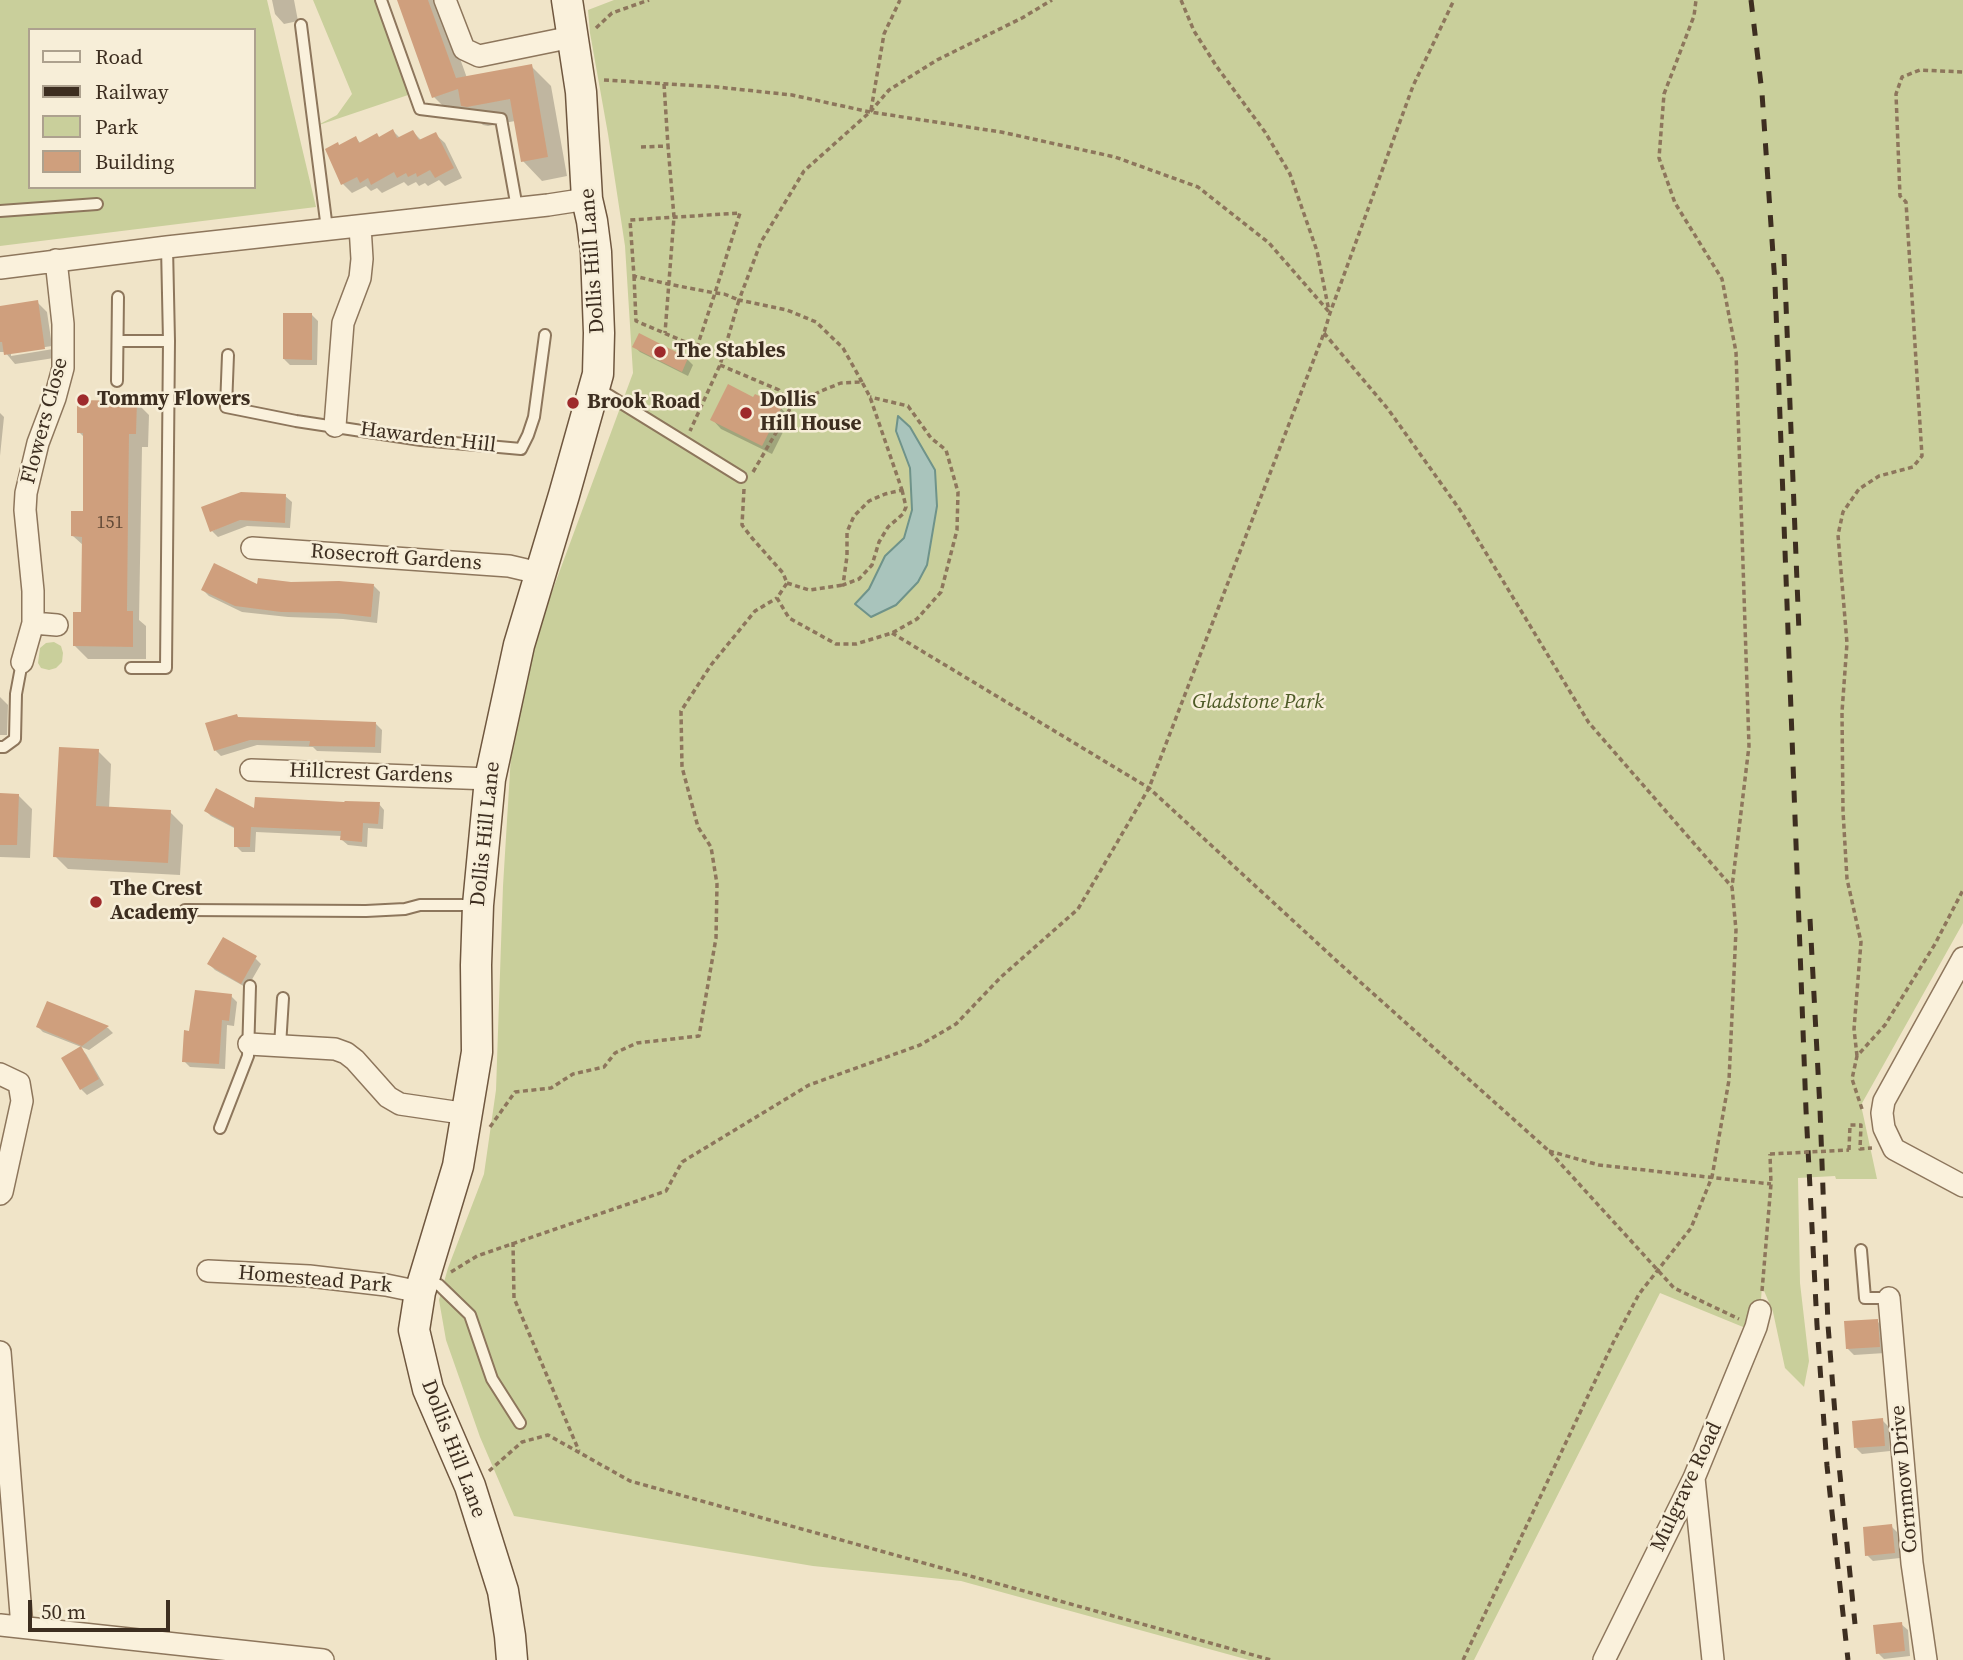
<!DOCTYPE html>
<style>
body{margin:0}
#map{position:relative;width:1963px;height:1660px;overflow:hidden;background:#f0e4c8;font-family:"Source Serif 4",serif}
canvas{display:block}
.legend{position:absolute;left:28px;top:28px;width:228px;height:161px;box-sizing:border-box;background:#f7eed8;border:2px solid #ada18e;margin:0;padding:9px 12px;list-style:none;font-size:21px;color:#3d2e20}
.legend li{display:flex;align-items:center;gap:14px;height:35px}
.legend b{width:35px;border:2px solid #ada18e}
.scale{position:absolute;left:28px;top:1600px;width:142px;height:32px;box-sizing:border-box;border:4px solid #3d2e20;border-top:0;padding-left:9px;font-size:21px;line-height:24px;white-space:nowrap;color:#3d2e20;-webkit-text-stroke:5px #f7eed8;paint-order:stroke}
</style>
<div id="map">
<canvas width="1963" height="1660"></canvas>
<ul class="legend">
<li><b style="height:9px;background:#faf1dc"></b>Road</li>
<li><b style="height:9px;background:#3d2e20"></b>Railway</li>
<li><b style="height:19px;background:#c9cf9b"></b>Park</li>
<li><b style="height:19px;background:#cf9f7d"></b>Building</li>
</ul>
<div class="scale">50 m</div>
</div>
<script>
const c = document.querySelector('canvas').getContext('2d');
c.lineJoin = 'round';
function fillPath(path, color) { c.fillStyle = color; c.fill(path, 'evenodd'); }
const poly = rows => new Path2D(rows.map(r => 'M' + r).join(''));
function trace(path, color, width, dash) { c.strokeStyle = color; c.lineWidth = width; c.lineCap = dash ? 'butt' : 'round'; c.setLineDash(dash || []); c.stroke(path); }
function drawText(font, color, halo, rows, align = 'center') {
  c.font = font + ' "Source Serif 4",serif'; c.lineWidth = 5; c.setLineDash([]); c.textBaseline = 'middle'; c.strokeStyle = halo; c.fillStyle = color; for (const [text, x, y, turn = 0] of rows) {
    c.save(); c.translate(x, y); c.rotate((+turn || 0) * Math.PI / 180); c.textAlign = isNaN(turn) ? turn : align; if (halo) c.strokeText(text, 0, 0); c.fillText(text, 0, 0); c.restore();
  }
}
const green = poly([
 [0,0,267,0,316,207,0,246],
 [30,30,254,30,254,187,30,187],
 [313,0,382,0,414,93,316,126,337,115,352,94],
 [614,0,1963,0,1963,923,1861,1105,1877,1179,1836,1179,1835,1176,1798,1178,1800,1283,1809,1361,1804,1387,1785,1368,1773,1312,1762,1286,1760,1314,1748,1329,1660,1293,1474,1660,1249,1660,961,1581,813,1566,514,1516,480,1437,446,1340,439,1300,448,1268,484,1174,496,1090,503,886,512,739,536,635,633,373,625,246,608,134,590,33,588,10],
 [54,642,61,646,63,653,62,662,56,668,49,670,41,668,38,663,40,648,46,643]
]);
const water = poly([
 [898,416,910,427,935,470,937,506,927,565,918,582,896,605,871,617,855,604,869,589,885,556,904,538,912,510,910,468,896,431,898,416]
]);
const shadow = poly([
 [272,0,294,0,298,21,284,24,275,14],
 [399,0,439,0,467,78,531,66,551,86,567,176,542,181,523,161,515,121,488,126,483,125,469,111,454,117,434,97],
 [393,131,400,138,413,132,422,141,435,134,445,143,462,178,445,186,439,180,428,186,425,183,419,186,416,182,408,186,404,182,382,193,377,188,371,191,366,186,352,193,343,184,340,147,356,138,361,144,380,138],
 [37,302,47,312,52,346,11,352,11,356,53,349,54,358,15,364,5,352,0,352,0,308],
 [312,315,318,321,317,365,290,365,284,359],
 [634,346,687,359,693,365,688,376,640,352],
 [754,400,781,408,790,418,772,454,721,429,712,419],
 [136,402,149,415,148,447,142,447,139,620,146,626,146,659,88,659,75,646,83,614,84,546,73,536,85,513,85,438,79,432],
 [0,413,4,417,0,456],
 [285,496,292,502,290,528,247,526,218,537,212,531],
 [291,583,374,586,380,592,377,623,343,619,288,617,242,612,209,596,203,590],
 [0,697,8,705,7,735,0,735],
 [240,719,376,724,382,730,381,753,317,751,313,747,257,745,221,756,215,750],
 [98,751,111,764,109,809,170,812,183,825,180,875,68,869,55,856],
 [0,795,18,795,32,809,30,858,0,857],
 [379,804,384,810,383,829,368,828,367,847,348,845,342,840,342,836,256,832,255,852,242,852,236,846,236,829,211,816,206,811,256,811],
 [255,958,261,964,247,988,215,970,209,964],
 [231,996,237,1002,234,1026,227,1025,225,1069,190,1067,184,1061,190,1032],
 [48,1003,108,1028,113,1033,89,1050,43,1032,38,1027],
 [80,1048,86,1054,104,1085,87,1095,81,1089],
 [1877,1321,1883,1327,1885,1353,1854,1355,1847,1348],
 [1882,1420,1888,1426,1890,1451,1862,1454,1856,1448],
 [1891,1526,1897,1532,1900,1558,1873,1561,1867,1555],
 [1901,1624,1908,1630,1910,1656,1884,1659,1878,1653]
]);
const building = poly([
 [397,0,428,0,456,78,532,64,548,157,521,162,510,99,467,107,461,106,458,89,432,98],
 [393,129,397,138,413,130,419,140,436,132,454,168,435,178,430,170,417,177,416,173,408,177,406,173,397,178,394,172,371,185,368,178,360,183,357,177,341,185,325,149,338,142,339,145,356,136,359,143,377,133,379,137],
 [38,300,45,349,4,355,2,342,0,342,0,306],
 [283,313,312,313,312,360,283,359],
 [639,333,688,358,682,372,632,347],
 [728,384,753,397,755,394,782,407,762,446,710,420],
 [77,400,137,401,136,434,129,434,128,517,127,611,133,611,133,647,73,646,73,612,81,612,82,537,71,536,71,511,83,511,83,433,77,433],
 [241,492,286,494,285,523,240,520,210,532,201,507],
 [214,563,257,584,258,578,291,582,339,581,374,584,371,617,336,613,281,612,235,606,201,590],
 [237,714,238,717,376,722,375,747,309,746,310,741,250,740,214,751,205,723],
 [59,747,99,749,96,806,171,810,168,863,53,857],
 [216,788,254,808,255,797,344,802,345,801,380,802,378,824,363,823,362,842,340,840,341,831,251,827,250,847,234,847,234,827,204,811],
 [0,793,19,794,17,845,0,845],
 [223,937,257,956,241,984,207,964],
 [195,990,232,994,229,1021,222,1020,219,1064,182,1062,184,1030,189,1031],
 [47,1001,109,1026,82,1046,36,1027],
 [81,1046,99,1079,80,1090,61,1058],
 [1878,1319,1880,1347,1846,1349,1844,1321],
 [1883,1418,1885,1446,1854,1448,1852,1421],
 [1892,1524,1895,1553,1865,1556,1863,1527],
 [1902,1622,1905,1651,1876,1654,1873,1625]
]);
const path = poly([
 [1181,0,1194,31,1217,67,1265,132,1290,174,1317,251,1329,311],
 [596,28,612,13,649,0],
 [604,80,717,87,792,95,870,112,1001,132,1115,157,1198,187,1269,243,1330,313],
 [664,84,668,146],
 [871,110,884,34,900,0],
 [641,147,668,146,674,217,665,333],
 [634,276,636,321,697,347,715,293,740,213,630,220,634,276,668,284,715,293,724,294,739,300,720,365,690,431],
 [1324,333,1388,409,1460,510,1589,723,1732,887],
 [720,365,779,390,791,407],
 [862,382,843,348,816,322,787,310,739,300,761,242,804,171,870,112,889,90,937,60,1022,18,1052,0],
 [753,472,791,407,821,391,841,383,862,382,870,397,902,490],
 [744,489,742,525,752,538,783,573,787,583,777,598,789,618,836,644,856,644,892,633,917,619,941,592,957,530,958,492,946,450,931,438,908,406,870,397],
 [902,490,906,507,903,514,888,527,879,542,872,565,859,579,843,585,847,556,847,532,854,516,869,501,885,494,902,490],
 [787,583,809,590,843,585],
 [892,633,1149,788,1339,963,1549,1151,1674,1288,1739,1319],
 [1857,1056,1854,1029,1861,942,1847,879,1843,811,1842,712,1847,643,1838,535,1843,512,1859,489,1879,476,1913,467,1922,456,1906,202,1900,196,1896,94,1902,77,1920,70,1963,72],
 [1862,1109,1852,1079,1857,1056,1885,1025,1935,944,1963,890],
 [490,1127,515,1092,551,1088,573,1074,604,1067,615,1053,637,1043,699,1036,716,938,717,884,711,847,698,827,682,767,681,711,711,665,755,611,777,598],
 [1849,1150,1850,1125,1861,1125,1860,1149,1872,1148],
 [1549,1151,1599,1165,1771,1184],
 [513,1242,514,1298,579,1451],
 [451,1272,477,1256,666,1191,682,1162,809,1085,920,1045,956,1024,1001,977,1078,909,1149,788,1324,333,1330,313,1413,86,1454,0],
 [1762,1291,1771,1184,1770,1154],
 [489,1471,522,1442,548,1435,630,1481,1271,1660],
 [1463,1660,1613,1343,1639,1294,1691,1228,1712,1177,1729,1080,1736,930,1732,887,1749,746,1736,352,1722,279,1675,203,1659,158,1664,94,1694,16,1696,0]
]);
const lane = poly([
 [381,0,420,109,501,119,517,208],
 [301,25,327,229],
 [0,211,97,204],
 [118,341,169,341],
 [228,355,226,407,296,421,421,440,521,449,528,435,534,417,545,335],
 [117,381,118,297],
 [597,388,741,477],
 [131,668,166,668,169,341,167,247],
 [0,747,4,747,15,739,16,694,22,662],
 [185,910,366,911,405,909,420,905,475,905],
 [280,1046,283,998],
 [220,1128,248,1056,250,986],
 [1861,1250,1865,1298,1889,1298],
 [427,1281,439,1285,470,1315,492,1379,520,1423]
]);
const street = poly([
 [445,0,464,49,479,56,572,37],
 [0,268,167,247,548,205,587,199],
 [335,426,343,323,360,278,362,259,360,226],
 [252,548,509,566,539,573],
 [33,623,57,625],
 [22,662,33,623,33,591,25,510,26,493,38,443,55,398,63,368,63,324,56,260],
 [251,770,490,779],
 [1963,958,1884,1101,1882,1113,1884,1128,1894,1149,1963,1186],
 [249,1044,335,1049,346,1053,355,1060,388,1097,400,1104,468,1114],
 [0,1074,19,1083,22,1101,2,1192,0,1194],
 [208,1271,309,1276,386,1285,420,1292],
 [1889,1298,1912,1563,1926,1660],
 [0,1352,22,1627],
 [1694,1478,1713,1660],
 [0,1625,323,1660],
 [1604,1660,1694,1478,1756,1327,1760,1311]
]);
const secondary = poly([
 [512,1660,510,1636,503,1591,470,1486,428,1389,414,1330,420,1292,458,1166,477,1052,476,965,478,905,490,779,519,645,564,495,598,374,599,333,596,252,592,221,587,199,581,92,567,0]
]);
const rail = poly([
 [1751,0,1762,93,1775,284,1806,1110,1817,1325,1827,1466,1848,1660],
 [1784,254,1799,632],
 [1810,919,1820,1109,1828,1325,1839,1465,1855,1624]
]);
const pathBridge = poly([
 [1770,1154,1849,1150]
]);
const markers = [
 [660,352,7,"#9e2a2b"],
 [83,400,7,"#9e2a2b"],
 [573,403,7,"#9e2a2b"],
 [746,413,7,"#9e2a2b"],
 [96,902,7,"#9e2a2b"]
];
const numberNames = [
 ["151",110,523]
];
const streetNames = [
 ["Dollis Hill Lane",593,261,-94],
 ["Flowers Close",45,421,-75],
 ["Hawarden Hill",428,438,7],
 ["Rosecroft Gardens",396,558,4],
 ["Hillcrest Gardens",371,774,2],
 ["Dollis Hill Lane",486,834,-84],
 ["Homestead Park",315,1280,5],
 ["Dollis Hill Lane",453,1449,69],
 ["Cornmow Drive",1905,1479,-95],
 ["Mulgrave Road",1687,1487,-65]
];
const poiNames = [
 ["The Stables",674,352],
 ["Tommy Flowers",97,400],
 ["Dollis",760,401],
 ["Hill House",760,425],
 ["Brook Road",587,403],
 ["The Crest",110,890],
 ["Academy",110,914]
];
const parkNames = [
 ["Gladstone Park",1258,703]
];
fillPath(green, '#c9cf9b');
fillPath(water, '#a9c4bc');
trace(water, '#6f938a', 2);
fillPath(shadow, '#0003');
fillPath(building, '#cf9f7d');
trace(lane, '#8d765c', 14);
trace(street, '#8d765c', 24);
trace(secondary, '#6f573f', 33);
trace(path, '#8d765c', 3.5, [5, 3.5]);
trace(lane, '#faf1dc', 10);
trace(street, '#faf1dc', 21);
trace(secondary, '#faf1dc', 30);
trace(rail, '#3d2e20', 5, [12, 12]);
trace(pathBridge, '#8d765c', 3.5, [5, 3.5]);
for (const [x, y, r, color] of markers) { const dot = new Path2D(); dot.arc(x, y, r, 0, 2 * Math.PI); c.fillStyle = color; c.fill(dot); trace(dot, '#f7eed8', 2.5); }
drawText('18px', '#624a37', null, numberNames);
drawText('21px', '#3d2e20', '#f7eed8', streetNames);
drawText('bold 21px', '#3d2e20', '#f7eed8', poiNames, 'left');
drawText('italic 21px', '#4d5a26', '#f7eed8', parkNames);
</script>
